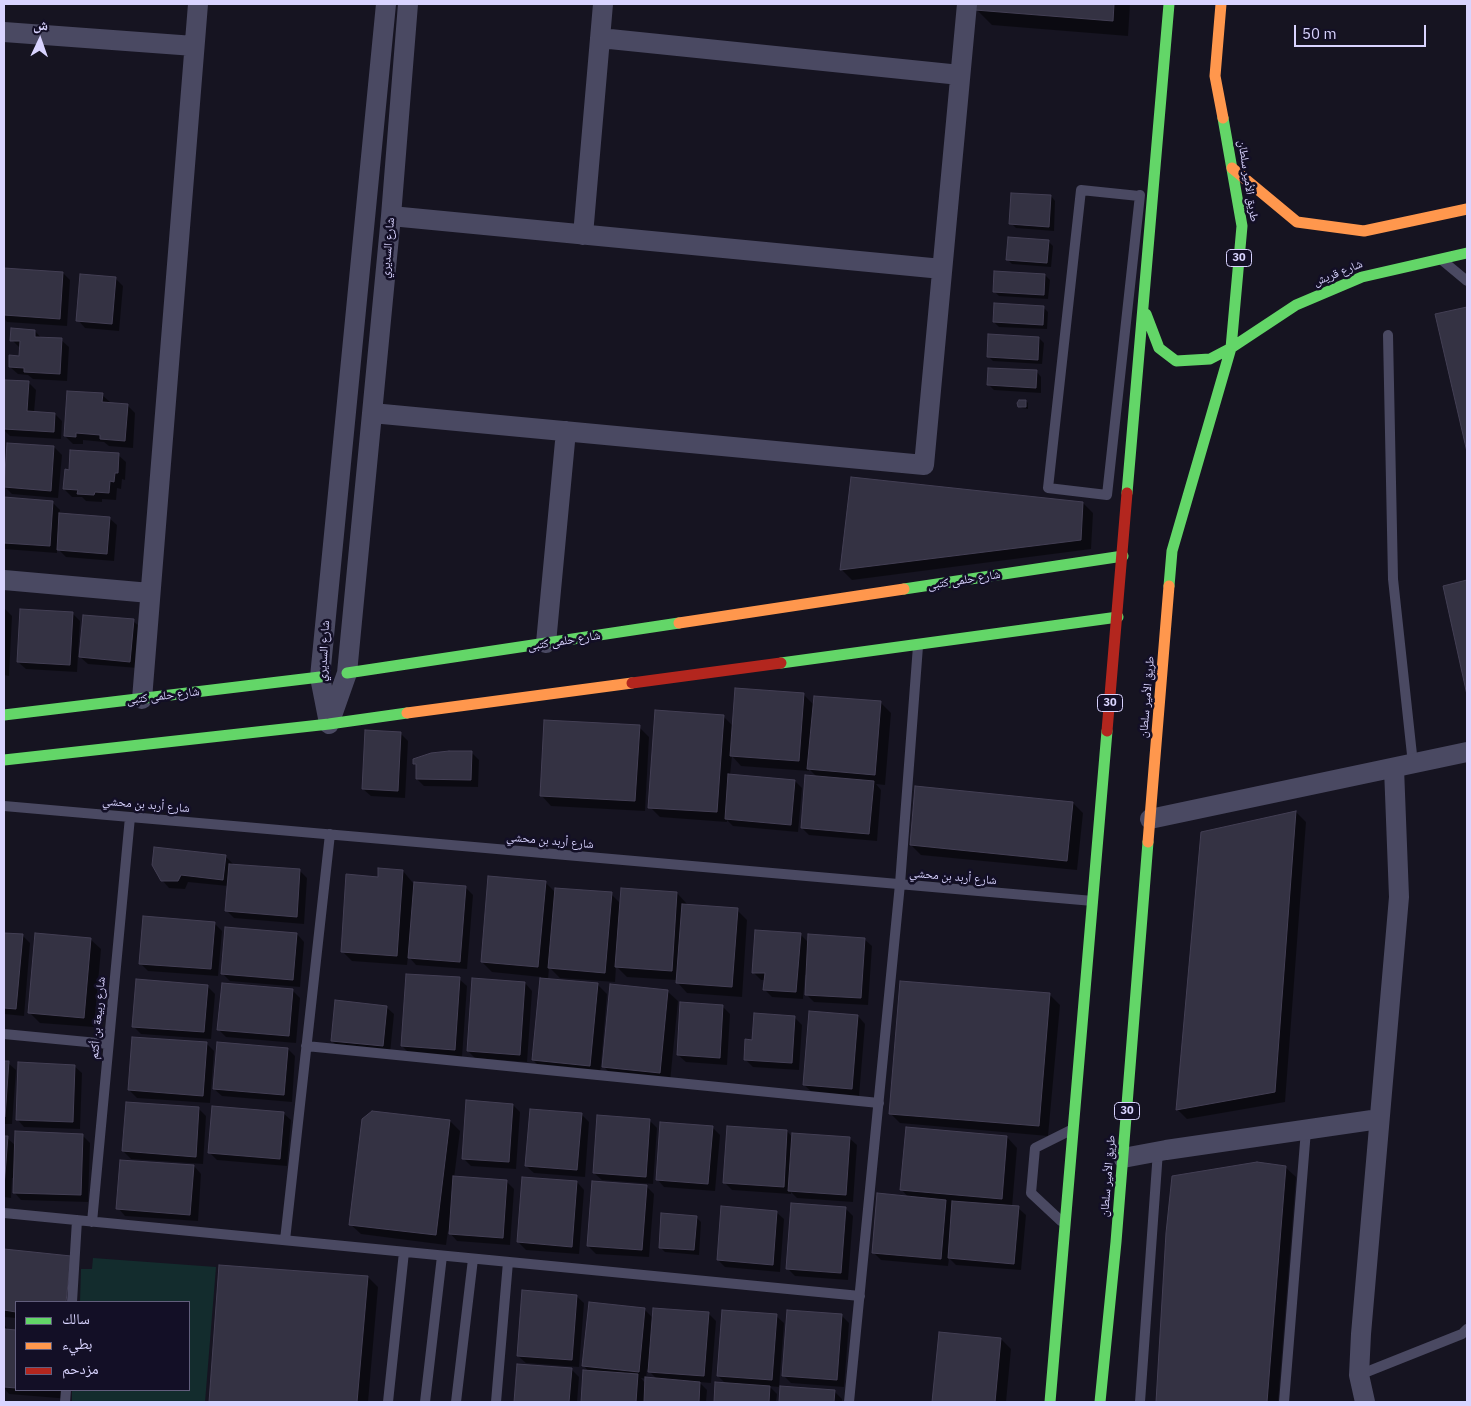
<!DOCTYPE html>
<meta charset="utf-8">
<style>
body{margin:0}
#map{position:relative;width:1471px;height:1406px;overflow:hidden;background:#161421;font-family:"IBM Plex Sans","Noto Naskh Arabic",sans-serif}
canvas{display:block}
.frame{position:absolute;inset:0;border:5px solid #d9d4ff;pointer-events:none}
.legend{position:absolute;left:15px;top:1301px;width:175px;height:90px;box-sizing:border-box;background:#130f26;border:1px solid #625e7d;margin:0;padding:6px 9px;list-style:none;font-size:15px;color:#d9d4ff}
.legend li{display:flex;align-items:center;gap:10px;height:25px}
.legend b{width:25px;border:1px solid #625e7d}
.north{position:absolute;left:15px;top:15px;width:50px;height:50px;-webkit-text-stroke:4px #130f26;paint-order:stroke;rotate:3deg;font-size:14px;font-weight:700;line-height:20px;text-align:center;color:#d9d4ff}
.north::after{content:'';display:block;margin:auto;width:18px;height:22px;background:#d9d4ff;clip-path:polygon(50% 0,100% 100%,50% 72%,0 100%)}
.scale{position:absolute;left:1294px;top:25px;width:132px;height:22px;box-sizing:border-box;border:2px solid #d9d4ff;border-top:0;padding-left:6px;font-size:15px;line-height:18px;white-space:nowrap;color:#d9d4ff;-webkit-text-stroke:4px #130f26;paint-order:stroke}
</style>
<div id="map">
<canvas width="1471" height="1406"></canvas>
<div class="frame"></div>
<ul class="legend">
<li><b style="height:6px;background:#63d668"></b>سالك</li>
<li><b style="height:6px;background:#ff974d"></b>بطيء</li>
<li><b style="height:6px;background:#b3261e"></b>مزدحم</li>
</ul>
<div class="north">ش</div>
<div class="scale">50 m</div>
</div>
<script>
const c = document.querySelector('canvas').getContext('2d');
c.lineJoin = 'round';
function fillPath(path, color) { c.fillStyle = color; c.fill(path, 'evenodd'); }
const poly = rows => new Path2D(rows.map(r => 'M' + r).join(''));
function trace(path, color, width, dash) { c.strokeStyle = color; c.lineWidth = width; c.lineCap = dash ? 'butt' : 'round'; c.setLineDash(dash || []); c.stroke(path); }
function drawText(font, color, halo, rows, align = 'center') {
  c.font = font + ' "IBM Plex Sans","Noto Naskh Arabic",sans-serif'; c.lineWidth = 5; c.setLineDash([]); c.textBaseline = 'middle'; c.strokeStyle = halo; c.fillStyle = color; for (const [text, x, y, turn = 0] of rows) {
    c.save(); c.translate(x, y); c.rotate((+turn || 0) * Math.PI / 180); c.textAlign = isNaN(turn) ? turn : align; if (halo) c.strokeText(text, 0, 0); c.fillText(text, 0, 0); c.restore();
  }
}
const green = poly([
 [93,1258,216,1267,205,1402,93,1402,72,1401,72,1390,189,1390,189,1302,80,1302,81,1269,92,1269]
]);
const shadow = poly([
 [977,4,1130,4,1128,36,992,25,977,10],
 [1051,196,1055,201,1054,231,1016,228,1011,223],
 [1048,241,1053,246,1051,267,1012,264,1007,259],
 [4,269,63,273,70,280,67,326,7,322,4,318],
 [1045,275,1050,280,1048,299,999,296,994,291],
 [116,279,123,286,119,331,85,328,78,320],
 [1043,307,1048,312,1047,329,999,327,994,322],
 [1467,308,1467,446,1436,315],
 [35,331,42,339,61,340,69,347,67,381,33,379,28,375,18,374,10,367,20,357,20,348,12,340],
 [1039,338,1044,343,1042,364,993,361,988,356],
 [1037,372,1041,377,1041,393,994,390,989,385],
 [6,381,28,382,36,390,34,412,55,414,62,421,61,439,10,436,4,430],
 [102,395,110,402,110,404,127,405,135,413,133,448,109,446,104,442,83,440,83,444,73,444,65,436],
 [1026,401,1028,403,1028,409,1022,408,1020,406],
 [8,444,54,447,62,455,58,498,12,494,5,487],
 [118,455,126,462,125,480,122,479,121,489,117,488,116,500,102,499,102,502,86,501,82,497,72,497,64,489,70,471],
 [852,478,1083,503,1093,513,1091,549,852,580,842,570],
 [4,499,52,502,60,510,59,514,109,518,117,525,114,561,66,557,57,548,57,553,4,549],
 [1467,582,1467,689,1444,587],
 [4,608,12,616,9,676,4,675],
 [72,613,80,621,77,672,26,669,18,662],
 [133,621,141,628,138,668,88,664,80,657],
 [804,695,814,705,881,703,891,713,885,785,876,784,881,790,877,841,809,835,802,828,817,777,809,769,809,771,741,766,732,756,730,775,795,781,802,788,798,832,733,826,727,820,727,822,660,817,650,807,723,716,733,726],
 [639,727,649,737,645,811,551,806,541,795],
 [400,733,408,741,405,798,371,796,363,789],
 [471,752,479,760,478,787,424,786,417,779,417,766,414,763],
 [1073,803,1083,813,1077,870,921,855,911,845],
 [1296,812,1306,822,1285,1102,1187,1119,1177,1109,1203,833],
 [225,856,233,864,233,865,300,871,307,878,304,924,234,918,226,910,228,886,188,882,185,889,169,888,162,880],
 [403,871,413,883,465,887,473,895,467,969,416,965,408,956,407,965,352,961,342,951,379,878],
 [545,882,556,893,611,894,621,904,622,889,677,893,687,904,687,906,737,910,747,920,742,997,687,993,677,982,677,980,627,977,616,966,615,982,560,978,549,967,548,980,597,984,607,994,600,1075,543,1070,533,1060,541,977,492,972,482,962],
 [214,923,222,931,218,976,148,971,140,963],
 [4,934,23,936,30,943,24,1016,4,1014],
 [297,934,304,942,300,987,230,981,223,974],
 [800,934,809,943,864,939,872,946,868,1005,814,1002,806,994,807,975,805,975,803,999,772,997,764,989,765,980,761,980,753,972],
 [90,939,101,949,94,1027,40,1023,30,1013],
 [459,979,467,986,462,1057,410,1054,402,1046],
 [525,983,532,991,527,1062,475,1058,468,1051],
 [207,986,215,994,211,1039,141,1034,133,1026],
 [292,990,300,998,296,1043,226,1037,219,1030],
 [667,991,678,1001,670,1082,614,1077,604,1067],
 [1049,994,1060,1005,1048,1136,900,1123,890,1113],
 [722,1006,730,1014,727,1065,686,1062,678,1055],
 [386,1007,394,1014,390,1053,339,1048,332,1041],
 [858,1016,865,1024,859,1096,812,1092,804,1085],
 [794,1017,802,1025,799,1070,753,1067,746,1060,753,1041],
 [206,1043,214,1051,210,1103,137,1098,129,1090],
 [288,1049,295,1056,292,1102,222,1096,214,1089],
 [4,1062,8,1063,16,1070,12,1124,4,1124],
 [74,1066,82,1073,80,1129,24,1127,17,1119],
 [513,1105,520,1112,516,1169,471,1166,463,1158],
 [199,1109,206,1116,203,1164,131,1159,123,1151],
 [283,1113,291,1120,287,1166,217,1160,210,1153],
 [581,1114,589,1122,585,1177,534,1173,526,1166],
 [649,1120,657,1128,653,1184,602,1180,594,1173],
 [450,1121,460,1131,454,1178,507,1182,514,1189,510,1245,457,1241,448,1231,446,1245,361,1234,350,1224],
 [712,1127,720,1135,715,1191,664,1187,657,1179],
 [787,1131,793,1138,849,1138,857,1145,853,1202,797,1198,791,1192,791,1194,732,1190,724,1182],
 [82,1135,90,1143,88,1202,21,1200,14,1192,14,1178,12,1178,11,1198,4,1197,4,1137,7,1138,16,1146],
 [1007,1137,1017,1148,1012,1207,1018,1208,1026,1215,1021,1270,956,1265,949,1258,948,1266,881,1260,873,1252,909,1198,901,1189],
 [194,1166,201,1174,198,1221,125,1216,118,1208],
 [1285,1167,1296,1177,1278,1402,1157,1402,1167,1233],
 [577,1182,584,1190,579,1254,526,1250,518,1242],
 [646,1186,654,1194,649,1257,596,1254,588,1246],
 [845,1208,853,1216,848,1280,795,1276,787,1268],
 [776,1212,784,1219,780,1272,725,1267,718,1260],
 [696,1217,701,1222,699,1255,665,1252,660,1247],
 [4,1250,70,1257,74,1302,16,1302,16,1318,5,1317,4,1315],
 [220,1266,368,1277,378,1287,368,1402,210,1402],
 [576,1296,584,1303,579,1367,526,1363,518,1356],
 [644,1309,653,1318,654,1309,709,1314,716,1321,711,1383,699,1382,707,1390,706,1402,582,1402,585,1371,589,1372,584,1366],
 [647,1369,657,1379,646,1379],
 [641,1378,647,1379,646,1384],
 [841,1315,849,1323,844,1387,791,1383,783,1375],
 [776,1316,784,1323,779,1387,769,1386,777,1394,776,1402,715,1402,716,1383,726,1384,718,1376],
 [4,1324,8,1330,16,1331,16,1390,71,1390,70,1399,9,1394,4,1388],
 [940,1334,1001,1339,1011,1349,1006,1402,934,1402],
 [518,1365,571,1369,579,1377,577,1402,515,1402],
 [782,1388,835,1392,842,1399,842,1402,781,1402]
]);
const building = poly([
 [976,4,1114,4,1113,21,975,10,976,4],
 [1011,193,1051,195,1049,227,1009,224,1011,193],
 [1008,237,1049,240,1047,263,1006,260,1008,237],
 [4,268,63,272,60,319,4,315,4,268],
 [994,271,1045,274,1044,295,993,292,994,271],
 [80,274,116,277,112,324,76,321,80,274],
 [994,303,1044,306,1043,325,993,322,994,303],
 [1467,307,1467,452,1435,314,1467,307],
 [11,328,35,330,35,337,62,338,60,374,24,372,24,368,9,367,9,355,19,356,20,341,10,341,11,328],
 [988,334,1039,337,1038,360,987,357,988,334],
 [988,368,1037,370,1036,388,987,385,988,368],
 [5,380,29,381,27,411,55,413,54,432,4,429,5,380],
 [67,391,103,393,102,402,128,404,125,441,100,439,100,435,76,433,76,437,64,436,67,391],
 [1019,400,1026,400,1026,407,1018,407,1017,403,1019,400],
 [7,443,54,446,51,491,4,487,7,443],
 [70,450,119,453,118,473,115,473,114,482,110,481,109,493,95,492,94,495,77,494,78,490,63,489,65,469,69,470,70,450],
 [851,477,1083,502,1081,540,840,570,851,477],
 [4,497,53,501,50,546,4,543,4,497],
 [59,513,110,517,107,554,57,550,59,513],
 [1467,580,1467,695,1443,586,1467,580],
 [20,609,73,612,70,665,17,662,20,609],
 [83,615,134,619,130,662,79,657,83,615],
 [735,688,804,693,799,761,730,756,735,688],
 [814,696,881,701,875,775,807,769,814,696],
 [655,710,724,715,717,812,648,808,655,710],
 [544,720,640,725,635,801,540,796,544,720],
 [365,730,401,732,398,791,362,789,365,730],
 [449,751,472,751,471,780,416,779,416,764,413,764,413,759,431,753,449,751],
 [728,774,795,780,791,825,725,819,728,774],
 [805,775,874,781,869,834,801,828,805,775],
 [915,786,1073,802,1067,861,910,845,915,786],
 [1296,811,1275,1092,1176,1110,1201,832,1296,811],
 [154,847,226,855,223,880,181,875,178,881,161,881,152,865,154,847],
 [229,864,300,869,297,917,225,911,229,864],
 [378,868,403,870,397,956,341,952,346,874,378,877,378,868],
 [488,876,546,881,538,967,481,962,488,876],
 [414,882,466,886,460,962,408,958,414,882],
 [555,888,612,892,605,973,548,968,555,888],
 [621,888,677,892,672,971,615,967,621,888],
 [682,904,738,908,732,987,676,983,682,904],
 [143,916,215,922,211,969,139,964,143,916],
 [225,927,297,933,293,980,221,974,225,927],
 [755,930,801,933,796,992,763,990,765,973,752,973,755,930],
 [4,933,23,934,16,1009,4,1008,4,933],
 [35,933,91,938,84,1018,28,1013,35,933],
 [808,934,865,938,861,998,805,995,808,934],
 [406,974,460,977,455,1050,401,1046,406,974],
 [472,978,525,982,520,1055,467,1051,472,978],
 [540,978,598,983,590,1066,532,1060,540,978],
 [136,979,208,985,204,1032,132,1027,136,979],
 [900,981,1050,993,1039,1126,889,1114,900,981],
 [222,983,293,989,289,1036,217,1030,222,983],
 [610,984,668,990,660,1073,602,1067,610,984],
 [335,1000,387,1006,383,1046,331,1041,335,1000],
 [680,1002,723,1005,720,1058,677,1055,680,1002],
 [809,1011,858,1015,852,1089,803,1085,809,1011],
 [754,1013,795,1016,792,1063,744,1060,745,1039,752,1040,754,1013],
 [132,1037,207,1042,203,1096,128,1090,132,1037],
 [217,1042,288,1048,284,1095,213,1089,217,1042],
 [4,1061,9,1061,5,1117,4,1117,4,1061],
 [18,1062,75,1065,73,1122,16,1120,18,1062],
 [466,1100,513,1104,509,1162,462,1159,466,1100],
 [126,1102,199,1107,196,1157,122,1151,126,1102],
 [212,1106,284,1112,280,1159,208,1153,212,1106],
 [530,1109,582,1113,577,1170,525,1166,530,1109],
 [372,1111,450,1120,436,1235,349,1225,362,1119,372,1111],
 [597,1115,650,1119,646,1177,593,1173,597,1115],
 [660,1122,713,1126,708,1184,656,1180,660,1122],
 [727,1126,787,1130,784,1187,723,1183,727,1126],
 [906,1127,1007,1136,1002,1199,900,1190,906,1127],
 [15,1131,83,1134,81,1195,13,1193,15,1131],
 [792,1133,850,1137,846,1195,788,1191,792,1133],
 [4,1136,8,1136,4,1187,4,1136],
 [120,1160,194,1165,190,1215,116,1209,120,1160],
 [1257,1162,1286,1166,1267,1402,1156,1402,1166,1233,1172,1176,1257,1162],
 [453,1176,507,1180,503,1238,449,1234,453,1176],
 [522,1177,577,1181,572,1247,517,1242,522,1177],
 [592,1181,647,1185,642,1250,587,1246,592,1181],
 [877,1193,946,1200,941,1259,872,1253,877,1193],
 [952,1201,1019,1206,1014,1264,948,1258,952,1201],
 [791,1203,846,1207,841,1273,786,1269,791,1203],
 [721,1206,777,1211,773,1265,717,1260,721,1206],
 [661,1213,697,1216,694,1250,659,1248,661,1213],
 [4,1249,71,1256,66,1302,16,1302,16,1312,4,1310,4,1249],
 [219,1265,368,1276,357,1402,209,1402,219,1265],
 [522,1290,577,1295,572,1360,517,1356,522,1290],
 [589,1302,645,1308,639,1372,582,1366,589,1302],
 [653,1308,709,1312,704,1376,648,1372,653,1308],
 [722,1310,777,1314,772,1380,717,1376,722,1310],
 [787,1310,842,1314,837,1380,782,1376,787,1310],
 [5,1329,16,1330,16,1388,4,1387,5,1329],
 [939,1332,1001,1338,995,1402,932,1402,939,1332],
 [517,1364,572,1368,569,1402,514,1402,517,1364],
 [583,1370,638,1374,636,1402,581,1402,583,1370],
 [645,1377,700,1382,699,1402,644,1402,645,1377],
 [715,1382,770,1386,769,1402,714,1402,715,1382],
 [780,1386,835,1390,834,1402,779,1402,780,1386]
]);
const lane = poly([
 [1139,196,1081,190,1048,488,1107,495,1140,195],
 [1443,261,1467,281],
 [1388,335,1393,579,1413,764],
 [4,806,1093,901],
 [4,1034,108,1044],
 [306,1046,879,1103],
 [4,1213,860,1296],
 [1061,1221,1031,1193,1035,1148,1071,1130],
 [92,1222,130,817],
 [285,1240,330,834],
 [72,1302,77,1220],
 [1359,1375,1462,1334,1467,1329],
 [65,1402,66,1390],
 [388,1402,404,1252],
 [425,1402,442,1256],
 [456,1402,473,1259],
 [496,1402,508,1262],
 [849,1402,900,884,918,646],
 [1140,1402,1158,1151],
 [1284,1402,1306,1130]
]);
const street = poly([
 [4,32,194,46],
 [600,38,960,75],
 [391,216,942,269],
 [583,235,603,4],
 [372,413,924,465,967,4],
 [4,580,150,593],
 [546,643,566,431],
 [142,699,198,4],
 [329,723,320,677,386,4],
 [329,724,347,673,391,216,408,4],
 [1150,819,1467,752],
 [1123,1158,1166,1150,1379,1119],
 [1365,1402,1359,1375,1361,1334,1399,897,1394,768]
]);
const fast = poly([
 [1146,314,1159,348,1176,361,1210,359,1231,348],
 [1231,348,1296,305,1362,277,1467,253],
 [1127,493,1169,4],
 [1169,586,1172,551,1231,348,1242,226,1223,118],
 [904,589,1123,556],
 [781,663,1118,617],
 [347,673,679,623],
 [4,715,320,677],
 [4,760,329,724,407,713],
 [1050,1402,1107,731],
 [1100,1402,1116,1242,1148,842]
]);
const slow = poly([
 [1221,4,1215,76,1223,118],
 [1232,168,1297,222,1364,231,1467,209],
 [679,623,904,589],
 [407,713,632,683],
 [1148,842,1169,586]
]);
const jam = poly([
 [632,683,781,663],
 [1107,731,1127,493]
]);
const shields = [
 [1239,258,25],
 [1110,703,25],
 [1127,1111,25]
];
const shieldNames = [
 ["30",1239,258],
 ["30",1110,703],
 ["30",1127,1111]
];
const streetNames = [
 ["طريق الأمير سلطان",1248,181,81],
 ["شارع السديري",388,248,-85],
 ["شارع قريش",1338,273,-22],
 ["شارع حلمى كتبى",964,580,-9],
 ["شارع حلمى كتبى",564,641,-9],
 ["شارع السديري",324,651,-87],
 ["شارع حلمى كتبى",163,696,-7],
 ["طريق الأمير سلطان",1147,697,-85],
 ["شارع أربد بن محشي",146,805,5],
 ["شارع أربد بن محشي",550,841,5],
 ["شارع أربد بن محشي",953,877,5],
 ["شارع ربيعة بن أكثم",98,1018,-85],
 ["طريق الأمير سلطان",1108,1176,-85]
];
fillPath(green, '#132c2d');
fillPath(shadow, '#0007');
fillPath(building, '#343243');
trace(building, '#433f54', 1);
trace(lane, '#4a4962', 10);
trace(street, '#4a4962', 20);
trace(fast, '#63d668', 11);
trace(slow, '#ff974d', 11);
trace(jam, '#b3261e', 11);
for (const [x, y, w] of shields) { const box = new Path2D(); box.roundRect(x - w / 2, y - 8.5, w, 17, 4); c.fillStyle = '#130f26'; c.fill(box); trace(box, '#d9d4ff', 1); }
drawText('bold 11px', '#d9d4ff', null, shieldNames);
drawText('12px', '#d9d4ff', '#130f26', streetNames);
</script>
